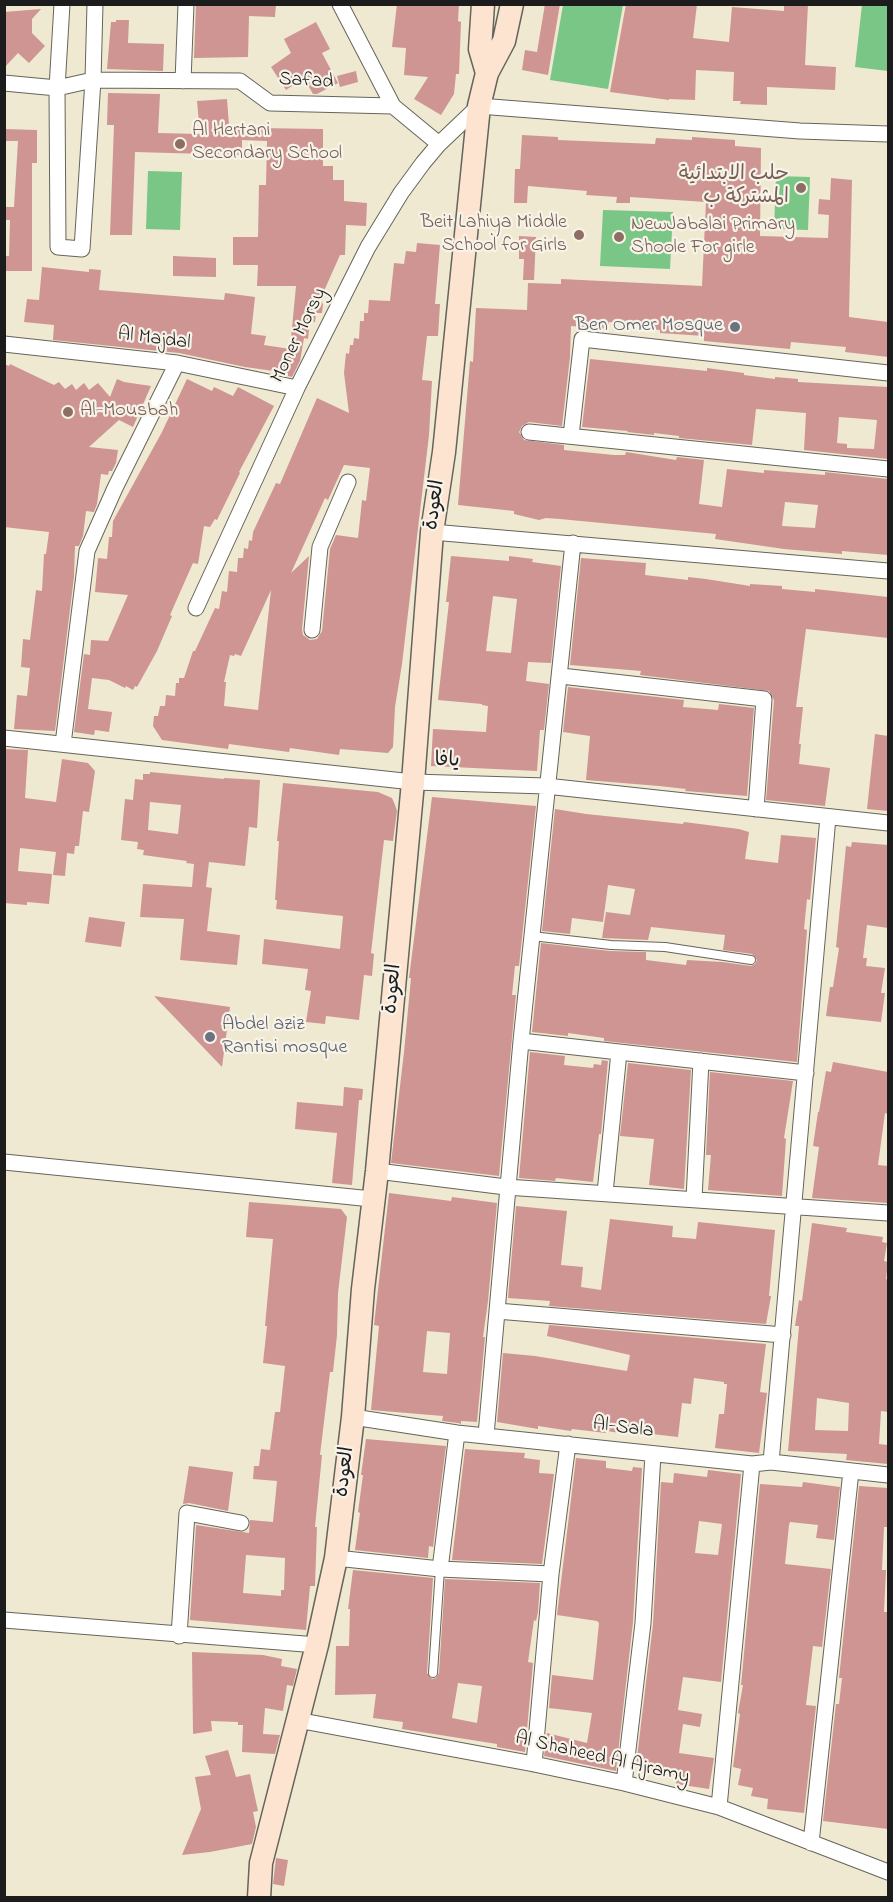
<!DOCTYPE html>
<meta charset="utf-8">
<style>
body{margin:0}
#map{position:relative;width:893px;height:1902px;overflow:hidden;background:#efe9d1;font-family:"Indie Flower",sans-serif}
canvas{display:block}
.frame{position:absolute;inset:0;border:6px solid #1c1c1c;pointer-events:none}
</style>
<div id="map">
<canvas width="893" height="1902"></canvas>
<div class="frame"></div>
</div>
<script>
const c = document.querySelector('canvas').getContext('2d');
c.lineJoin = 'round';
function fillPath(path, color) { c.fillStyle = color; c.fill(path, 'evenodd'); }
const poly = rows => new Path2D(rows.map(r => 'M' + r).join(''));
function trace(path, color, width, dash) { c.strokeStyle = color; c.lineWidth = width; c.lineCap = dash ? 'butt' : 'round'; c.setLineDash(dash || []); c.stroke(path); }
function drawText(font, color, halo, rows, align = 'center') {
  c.font = font + ' "Indie Flower","Playpen Sans Arabic",sans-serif'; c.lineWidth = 4.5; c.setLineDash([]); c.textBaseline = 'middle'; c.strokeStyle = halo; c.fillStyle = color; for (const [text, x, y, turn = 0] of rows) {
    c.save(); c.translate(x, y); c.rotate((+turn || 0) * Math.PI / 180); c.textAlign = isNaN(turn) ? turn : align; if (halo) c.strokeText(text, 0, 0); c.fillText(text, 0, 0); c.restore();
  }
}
const green = poly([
 [563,5,623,5,608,89,550,80],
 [862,5,888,5,888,71,855,67],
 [148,171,182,172,180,230,146,229],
 [776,176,810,177,808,230,774,229],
 [603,210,673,212,670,269,600,266]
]);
const building = poly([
 [196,4,276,4,275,17,249,16,248,57,194,58],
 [397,4,459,4,458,21,461,22,459,74,456,74,454,94,441,115,414,99,428,77,404,75,406,48,392,47],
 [545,4,560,4,548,75,522,70,525,50,537,52],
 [626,4,697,4,693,38,729,42,732,7,784,11,784,4,808,4,805,65,836,67,835,90,767,87,767,105,740,104,741,101,733,101,734,72,696,70,695,100,669,99,669,100,610,92],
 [41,9,32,19,32,33,45,46,29,63,18,53,4,68,4,12],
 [116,20,129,20,128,43,164,44,163,71,107,69,111,22,116,22],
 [316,22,330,49,322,53,338,83,317,94,313,94,304,78,286,90,271,67,291,53,284,39],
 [356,71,358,82,340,87,337,76],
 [108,93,160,94,158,133,200,134,197,101,227,99,229,125,256,126,256,128,323,129,323,166,333,166,333,180,344,180,344,201,367,203,366,226,346,225,345,255,340,255,320,300,323,304,322,313,316,313,315,322,310,321,308,339,304,338,300,361,292,377,288,376,288,373,245,367,179,353,53,340,54,325,24,322,27,299,39,300,42,267,89,272,89,269,101,270,99,290,224,300,225,293,255,297,251,334,266,336,264,345,290,349,296,286,257,286,258,265,233,265,233,237,258,237,259,185,266,185,267,141,242,140,242,155,135,152,132,235,110,235,114,125,107,125],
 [4,129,37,130,37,163,32,163,32,271,4,271,4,256,9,256,10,220,4,220,4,207,14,207,18,141,4,141],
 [522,135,558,137,558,140,655,144,656,138,692,140,692,137,735,140,735,146,761,148,760,236,828,238,829,215,818,214,819,199,830,200,831,178,852,180,849,317,888,322,888,357,845,352,846,347,791,342,790,349,704,341,704,336,660,333,660,330,649,329,646,326,609,322,608,329,571,326,570,357,562,426,529,422,522,426,519,432,524,440,564,445,564,450,614,455,625,455,626,452,676,460,677,457,704,460,699,504,722,507,727,469,764,473,764,470,825,475,825,472,888,479,888,555,842,551,842,554,784,549,715,539,716,534,560,519,546,518,539,520,514,514,514,511,458,505,470,361,473,362,476,308,527,310,528,283,561,284,561,279,702,286,706,202,630,197,630,203,616,203,617,197,586,195,587,191,528,186,527,203,514,203,515,169,520,169],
 [785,502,818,505,815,528,782,526],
 [519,236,536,237,534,280,523,280,524,259,519,259],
 [417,243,440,245,435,304,440,304,438,336,427,336,422,380,432,381,429,435,402,664,395,707,393,747,388,753,340,749,339,755,290,748,289,752,229,744,228,749,162,740,153,726,154,716,158,716,160,706,165,706,166,695,175,696,176,683,179,683,179,678,184,678,193,651,195,651,215,608,219,609,222,591,227,592,229,571,237,572,238,558,243,558,244,548,248,549,249,540,252,541,253,532,276,483,280,484,317,398,349,413,344,373,346,353,349,354,350,345,353,345,354,338,359,339,360,321,364,321,364,313,368,313,369,300,390,301,394,263,404,264,406,251,416,252],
 [344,465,370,468,366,501,362,500,358,538,336,535,330,549,322,631,317,639,310,640,303,635,302,629,309,556,291,573,325,498,328,500],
 [271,590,258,710,224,706,226,682,224,682,230,655,234,656,235,654,241,656],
 [173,256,216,258,216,277,173,276],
 [590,359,707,371,707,368,744,373,744,375,775,379,775,377,798,379,798,382,888,387,888,459,804,450,806,413,756,409,752,445,679,438,679,436,654,433,654,435,627,432,628,431,582,427],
 [839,417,877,420,874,449,847,448,847,444,837,443],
 [4,364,9,366,10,364,54,385,59,382,65,389,72,384,76,390,84,383,89,390,98,383,110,397,117,379,124,382,151,386,133,427,119,420,89,447,118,450,116,463,112,471,109,471,108,475,101,474,97,504,94,512,86,511,83,536,79,546,75,546,74,577,55,731,14,729,17,695,27,696,30,668,21,667,23,639,30,640,36,590,42,591,44,554,46,554,49,532,4,527],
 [187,379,212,391,214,387,233,396,238,387,274,406,239,472,240,473,217,520,215,519,210,527,204,526,198,564,193,563,170,615,172,616,157,651,137,687,135,686,133,690,126,686,125,688,109,680,92,678,88,709,112,712,109,732,95,730,94,735,74,732,84,654,90,655,91,640,108,641,128,595,95,592,98,558,107,559,109,537,112,537,113,521,162,432],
 [451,556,509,561,509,556,533,559,532,562,561,566,551,663,528,662,526,681,549,684,544,730,540,730,537,771,431,766,433,729,486,732,488,706,482,705,482,704,438,700,449,602,446,602],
 [493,596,517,599,511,653,486,651],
 [581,558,646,563,645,575,688,580,688,577,706,579,750,586,750,584,782,586,782,589,815,592,815,589,888,597,888,638,806,629,796,707,803,707,799,744,801,744,799,764,830,768,825,806,766,800,774,700,769,691,640,675,641,671,570,665],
 [568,687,684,700,683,707,718,710,719,704,754,708,747,796,685,791,686,789,659,786,586,780,590,736,563,732],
 [875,734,888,736,888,811,867,809],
 [4,749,28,750,25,798,56,802,62,759,88,763,95,771,89,812,83,811,79,846,75,846,74,854,67,853,65,876,53,875,56,852,20,848,18,871,52,874,49,904,27,902,27,905,4,903],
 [150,772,224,779,224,778,260,780,257,828,249,827,245,866,209,862,206,887,212,888,207,931,240,935,237,965,180,960,184,919,140,917,143,884,192,887,194,864,186,863,187,861,143,855,144,850,137,849,138,842,121,840,125,799,133,800,135,779,143,780,143,774,150,774],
 [150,802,181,805,178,834,148,830],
 [283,783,378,792,392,798,395,805,397,811,393,841,384,840,371,953,374,954,372,976,364,975,359,1020,326,1016,325,1024,306,1022,311,991,305,990,308,969,262,964,264,939,340,949,343,916,276,909,277,900,275,900,279,841,277,841],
 [432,797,536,806,519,966,515,966,512,995,516,995,499,1176,391,1163,404,1052,411,978,409,978],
 [555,809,586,814,683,824,684,822,739,829,749,832,745,859,778,863,781,835,816,838,810,900,807,899,804,929,807,930,797,1062,604,1041,604,1038,568,1033,568,1036,532,1032,541,943,610,951,646,952,646,960,686,965,687,960,722,962,751,966,755,964,757,960,752,954,723,950,725,935,651,927,648,940,602,938,606,912,630,915,635,889,608,885,603,922,572,918,570,934,542,931],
 [852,842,888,845,888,928,867,925,863,958,867,958,866,966,885,968,881,993,885,993,881,1022,826,1016,830,987,833,987,839,948,836,947,846,846,851,847],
 [89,917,125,922,121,947,85,942],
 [154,996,230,1007,222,1067],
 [530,1052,565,1056,564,1065,593,1068,594,1064,601,1065,602,1060,608,1061,601,1134,599,1134,593,1182,556,1178,555,1181,519,1178],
 [833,1062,888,1072,888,1114,885,1113,878,1165,888,1166,888,1203,812,1198,819,1147,813,1146,818,1112,819,1112,826,1071,831,1072],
 [628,1063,691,1070,684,1189,649,1185,654,1139,620,1136],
 [710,1072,793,1081,784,1138,786,1139,782,1196,708,1190,711,1155,706,1155],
 [344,1087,363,1089,362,1100,359,1100,352,1185,332,1183,337,1133,295,1129,297,1102,343,1106],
 [389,1193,451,1201,452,1197,497,1203,488,1301,483,1337,485,1337,477,1422,461,1421,461,1424,458,1423,442,1421,443,1416,371,1410,379,1326,374,1325],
 [427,1331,450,1333,447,1374,423,1372],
 [249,1202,341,1209,347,1217,338,1293,337,1335,333,1372,330,1372,320,1455,322,1455,315,1527,317,1527,315,1586,310,1586,306,1630,190,1620,196,1525,249,1533,250,1520,273,1522,277,1481,253,1479,254,1466,259,1466,261,1449,270,1450,275,1412,280,1412,285,1366,263,1363,267,1326,265,1326,273,1239,246,1237],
 [246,1555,285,1558,284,1590,281,1590,281,1596,243,1593],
 [516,1206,567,1211,561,1265,583,1267,581,1287,601,1290,610,1219,673,1226,672,1237,696,1239,698,1222,775,1230,769,1296,771,1296,766,1324,549,1306,550,1301,508,1298],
 [812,1223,847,1228,846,1232,883,1237,882,1242,887,1243,884,1261,888,1262,886,1279,888,1280,888,1412,881,1411,879,1444,888,1445,888,1464,846,1460,847,1454,788,1451,799,1326,795,1326,799,1300,802,1301],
 [817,1398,849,1403,848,1431,815,1430],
 [549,1325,766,1344,760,1392,767,1393,759,1453,715,1448,719,1414,724,1414,727,1384,724,1384,724,1382,694,1378,691,1404,682,1403,678,1437,652,1434,652,1437,606,1431,606,1433,572,1429,571,1431,538,1426,538,1429,497,1422,503,1353,535,1356,627,1371,630,1355,547,1336],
 [366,1439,446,1446,433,1547,429,1546,428,1558,355,1550,360,1513,358,1512,363,1475,361,1475],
 [465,1449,525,1453,524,1458,540,1460,539,1473,554,1474,542,1564,452,1560],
 [576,1458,606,1461,606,1468,632,1471,633,1467,642,1468,633,1622,616,1771,544,1756,547,1733,587,1743,592,1713,549,1708,552,1675,593,1680,596,1653,599,1623,597,1621,557,1615],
 [189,1466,233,1472,228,1511,189,1503,183,1504],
 [708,1470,741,1474,721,1682,683,1677,678,1710,702,1714,700,1727,683,1724,679,1753,714,1758,709,1789,676,1784,677,1775,650,1772,651,1768,636,1766,653,1624,661,1482,673,1483,674,1473,707,1477],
 [699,1521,722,1524,718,1555,695,1553],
 [803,1482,840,1487,834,1540,816,1538,818,1525,790,1522,789,1525,785,1564,831,1569,822,1647,813,1646,806,1705,816,1706,804,1813,767,1809,768,1799,751,1796,753,1788,738,1785,741,1769,733,1767,740,1714,738,1713,743,1685,741,1685,760,1484,802,1487],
 [859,1486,888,1488,887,1527,884,1527,882,1570,886,1570,884,1612,888,1612,888,1829,823,1821,836,1704,839,1704,842,1678,839,1678],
 [353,1570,433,1578,427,1673,432,1679,436,1678,439,1673,445,1579,540,1583,538,1612,536,1621,534,1620,528,1662,533,1663,525,1752,497,1747,497,1744,402,1729,403,1722,373,1718,376,1694,335,1695,336,1646,349,1646,350,1609,348,1609],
 [458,1683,482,1686,477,1723,452,1718],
 [192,1652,263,1655,282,1659,281,1666,297,1669,293,1686,287,1685,283,1711,265,1708,263,1734,280,1735,275,1754,242,1752,243,1725,238,1725,238,1722,211,1721,212,1731,193,1734],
 [228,1750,236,1777,250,1774,258,1811,253,1812,256,1827,252,1844,210,1852,182,1855,201,1809,195,1777,211,1775,205,1756],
 [276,1858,288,1860,284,1886,273,1884]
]);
const service = poly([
 [532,936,611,945,665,947,751,960],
 [433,1673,440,1569]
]);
const minor = poly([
 [62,4,57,88,58,247,82,249,93,80,95,4],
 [340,4,393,106],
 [183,81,186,4],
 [4,83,57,88,93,80,240,81,270,103,393,106,439,144],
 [4,344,177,363,297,388],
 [529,432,888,469],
 [571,436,582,339,888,373],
 [432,532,888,571],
 [196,608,297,388,368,247,401,193,423,163,439,144,479,106,800,131,888,134],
 [312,630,320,547,348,482],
 [561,676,764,699,756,809],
 [4,738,413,782,546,786,888,823],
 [63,744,87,551,115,488,177,363],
 [521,1041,806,1073],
 [4,1162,372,1199],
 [377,1171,506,1187,888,1213],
 [605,1193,619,1052],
 [694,1199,701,1061],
 [497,1311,783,1335],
 [353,1417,457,1433,752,1464,771,1462,888,1475],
 [486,1435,521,1041,573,543],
 [771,1462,828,817],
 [336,1558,440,1569,551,1574],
 [440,1569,457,1433],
 [4,1620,317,1645],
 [179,1636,187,1513,241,1523],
 [297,1720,534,1764,624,1783,719,1807,888,1872],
 [534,1764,551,1574,568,1444],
 [624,1783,643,1623,653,1454],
 [719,1807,752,1464],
 [811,1843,851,1471]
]);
const secondary = poly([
 [483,4,480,49,487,73],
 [259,1898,261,1863,317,1645,336,1558,353,1417,363,1289,377,1171,413,782,432,532,444,452,479,106,487,73,504,41,512,4]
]);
const markers = [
 [180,144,6,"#8d6e63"],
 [801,188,6,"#8d6e63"],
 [579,235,6,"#8d6e63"],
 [619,237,6,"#8d6e63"],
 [735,327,6,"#6b7280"],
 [68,412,6,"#8d6e63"],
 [210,1037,6,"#6b7280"]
];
const streetNames = [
 ["Safad",306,82,3],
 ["Moner Morsy",300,336,-64],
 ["Al Majdal",154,340,7],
 ["العودة",436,505,-82],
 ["يافا",447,762,1],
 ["العودة",394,989,-85],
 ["Al-Sala",623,1429,7],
 ["العودة",346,1472,-83],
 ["Al Shaheed Al Ajramy",602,1759,13]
];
const educationNames = [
 ["Al Hertani",192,132],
 ["Secondary School",192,155],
 ["حلب الابتدائية",789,176,"right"],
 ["المشتركة ب",789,199,"right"],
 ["Beit Lahiya Middle",567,224,"right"],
 ["School for Girls",567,247,"right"],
 ["NewJabalai Primary",631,226],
 ["Shoole For girle",631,249],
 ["Al-Mousbah",80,412]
];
const worshipNames = [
 ["Ben Omer Mosque",723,327],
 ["Abdel aziz",222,1026,"left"],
 ["Rantisi mosque",222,1049,"left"]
];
fillPath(green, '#79c686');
fillPath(building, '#ce9593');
trace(service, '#66645b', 10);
trace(minor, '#66645b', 17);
trace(secondary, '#66645b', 25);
trace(service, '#fff', 8);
trace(minor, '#fff', 15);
trace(secondary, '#fde4d1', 22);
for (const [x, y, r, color] of markers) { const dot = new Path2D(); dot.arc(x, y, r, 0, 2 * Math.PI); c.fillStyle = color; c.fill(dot); trace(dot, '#f7f3e8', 2); }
drawText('20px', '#1c1c1c', '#f7f3e8', streetNames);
drawText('20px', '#785e54', '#f7f3e8', educationNames, 'left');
drawText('20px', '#5b616d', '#f7f3e8', worshipNames, 'right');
</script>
